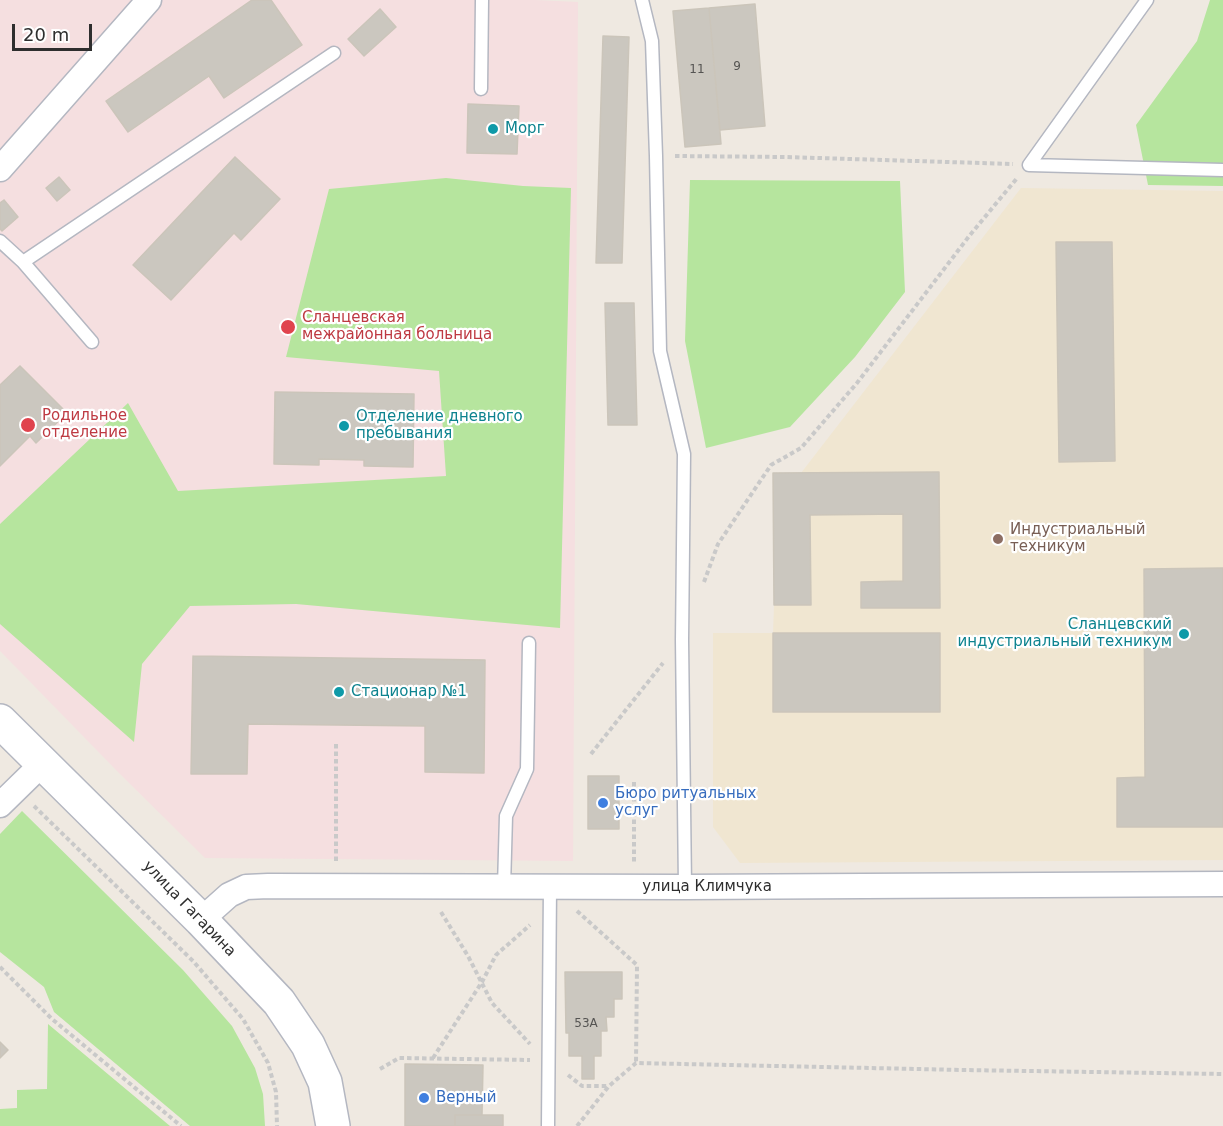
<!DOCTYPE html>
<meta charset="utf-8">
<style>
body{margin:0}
#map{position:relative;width:1223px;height:1126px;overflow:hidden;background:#efe9e1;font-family:"DejaVu Sans",sans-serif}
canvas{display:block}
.scale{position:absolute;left:12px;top:24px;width:80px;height:27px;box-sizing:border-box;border:3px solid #2e2e2e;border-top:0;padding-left:8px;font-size:18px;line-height:21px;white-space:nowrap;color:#2e2e2e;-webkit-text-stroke:4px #fff;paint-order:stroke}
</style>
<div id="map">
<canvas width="1223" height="1126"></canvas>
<div class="scale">20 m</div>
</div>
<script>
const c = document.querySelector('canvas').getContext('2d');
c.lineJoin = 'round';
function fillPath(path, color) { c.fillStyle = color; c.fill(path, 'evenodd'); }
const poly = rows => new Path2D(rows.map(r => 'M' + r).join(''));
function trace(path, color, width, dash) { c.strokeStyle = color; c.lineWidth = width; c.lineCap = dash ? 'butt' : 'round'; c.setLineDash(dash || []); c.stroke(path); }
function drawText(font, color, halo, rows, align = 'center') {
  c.font = font + ' "DejaVu Sans",sans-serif'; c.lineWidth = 4.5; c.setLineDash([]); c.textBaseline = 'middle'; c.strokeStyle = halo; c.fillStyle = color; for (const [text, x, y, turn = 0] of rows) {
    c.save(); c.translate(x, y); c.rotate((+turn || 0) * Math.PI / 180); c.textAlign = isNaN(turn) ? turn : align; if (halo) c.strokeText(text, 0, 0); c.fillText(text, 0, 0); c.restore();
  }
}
const education = poly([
 [1021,188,1223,191,1223,860,740,863,713,827,713,633,773,633,774,605,773,473,801,473]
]);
const medical = poly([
 [0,0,535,0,578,2,573,861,205,858,118,772,0,651]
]);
const green = poly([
 [1210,0,1223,0,1223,186,1148,185,1136,125,1197,41],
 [446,178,523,186,571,188,560,628,296,604,190,606,142,664,134,742,0,624,0,524,128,403,178,491,446,476,439,371,286,357,329,189],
 [690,180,900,181,905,292,855,357,790,427,706,448,685,341],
 [22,811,183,970,232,1026,255,1068,263,1094,265,1126,190,1126,54,1012,44,987,0,952,0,834],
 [48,1024,170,1126,0,1126,0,1109,17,1108,17,1090,47,1089]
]);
const building = poly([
 [252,0,271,0,302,45,224,98,209,76,128,132,106,101,252,0],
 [755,4,765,126,720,130,709,8,755,4],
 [709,8,721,144,685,147,673,11,709,8],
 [380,9,396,27,364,56,348,39,380,9],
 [603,36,629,37,622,263,596,263,603,36],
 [468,104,519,106,517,154,467,153,468,104],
 [235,157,280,199,241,240,234,233,171,300,133,265,235,157],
 [59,177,70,190,57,201,46,188,59,177],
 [4,200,18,217,2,231,0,229,0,203,4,200],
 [1056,242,1112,242,1115,461,1059,462,1056,242],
 [605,303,634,303,637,425,608,425,605,303],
 [20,366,67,413,36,443,30,436,0,466,0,385,20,366],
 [275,392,414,394,413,467,364,466,364,460,319,459,319,465,274,464,275,392],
 [939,472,940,608,861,608,861,582,903,581,903,514,810,515,811,605,774,605,773,473,939,472],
 [1223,568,1223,827,1117,827,1117,778,1145,777,1144,569,1223,568],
 [773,633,940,633,940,712,773,712,773,633],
 [193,656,485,660,484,773,425,772,425,726,248,724,247,774,191,774,193,656],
 [588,776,619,776,619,829,588,829,588,776],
 [565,972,622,972,622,999,614,999,614,1017,606,1017,607,1031,601,1031,601,1056,594,1056,594,1079,582,1079,582,1056,569,1056,569,1033,566,1033,565,972],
 [0,1042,8,1050,0,1058,0,1042],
 [405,1064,483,1065,482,1115,455,1115,455,1126,405,1126,405,1064],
 [455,1115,503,1115,503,1126,455,1126,455,1115]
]);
const path = poly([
 [675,156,786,157,1013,164],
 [704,582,718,544,771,465,801,448,857,383,970,235,1018,177],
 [591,754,663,663],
 [634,782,634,863],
 [34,806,193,961,243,1019,268,1063,276,1092,277,1126],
 [336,861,336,744],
 [577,911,637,965,636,1063],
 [441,912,468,956,492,1003,530,1044],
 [0,967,52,1019,181,1126],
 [433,1058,482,982,496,955,530,925],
 [380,1069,399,1058,530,1060],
 [568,1075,582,1086,608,1086],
 [577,1126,609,1086,636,1063,964,1070,1223,1074]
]);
const service = poly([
 [642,0,652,41,656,156,660,351,684,454,682,640,685,887],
 [481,89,482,0],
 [1029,165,1147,0],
 [1029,165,1223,170],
 [0,241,23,262,92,342],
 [23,262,334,53],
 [504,887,506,816,527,769,529,643],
 [548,1126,550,887]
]);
const minor = poly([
 [0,169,149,0],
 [0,805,43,763],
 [201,920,229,895,246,887,268,886,685,887,1223,884]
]);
const secondary = poly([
 [0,721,201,920,279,1002,308,1045,325,1082,333,1126]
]);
const markers = [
 [493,129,6,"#0f9aa8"],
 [288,327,8,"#e0444e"],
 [28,425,8,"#e0444e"],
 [344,426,6,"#0f9aa8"],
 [998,539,6,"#8d6e63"],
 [1184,634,6,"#0f9aa8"],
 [339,692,6,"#0f9aa8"],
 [603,803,6,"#3f7fe0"],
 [424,1098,6,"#3f7fe0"]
];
const numberNames = [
 ["9",737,67],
 ["11",697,70],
 ["53А",586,1024]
];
const cultureNames = [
 ["Морг",505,129],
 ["Отделение дневного",356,417],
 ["пребывания",356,434],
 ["Сланцевский",1172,625,"right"],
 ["индустриальный техникум",1172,642,"right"],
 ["Стационар №1",351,692]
];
const healthNames = [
 ["Сланцевская",302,318],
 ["межрайонная больница",302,335],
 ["Родильное",42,416],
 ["отделение",42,433]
];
const educationNames = [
 ["Индустриальный",1010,530],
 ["техникум",1010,547]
];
const shopNames = [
 ["Бюро ритуальных",615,794],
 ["услуг",615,811],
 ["Верный",436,1098]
];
const streetNames = [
 ["улица Климчука",707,887],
 ["улица Гагарина",189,909,46]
];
fillPath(education, '#f0e6d1');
fillPath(medical, '#f5dfe0');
fillPath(green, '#b6e59e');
fillPath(building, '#cbc7bf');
trace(building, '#cbc5ba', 1.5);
trace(service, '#b4b7c1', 15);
trace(minor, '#b4b7c1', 27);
trace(secondary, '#b4b7c1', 36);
trace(path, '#c9c9c9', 4, [4.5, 3]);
trace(service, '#fff', 12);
trace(minor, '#fff', 24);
trace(secondary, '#fff', 33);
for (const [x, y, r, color] of markers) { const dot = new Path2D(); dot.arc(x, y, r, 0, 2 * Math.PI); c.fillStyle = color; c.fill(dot); trace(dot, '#fff', 2); }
drawText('12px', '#555452', null, numberNames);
drawText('15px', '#0d838f', '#fff', cultureNames, 'left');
drawText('15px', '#be3a42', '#fff', healthNames, 'left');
drawText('15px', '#785e54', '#fff', educationNames, 'left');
drawText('15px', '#366cbe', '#fff', shopNames, 'left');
drawText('15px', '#2e2e2e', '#fff', streetNames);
</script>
